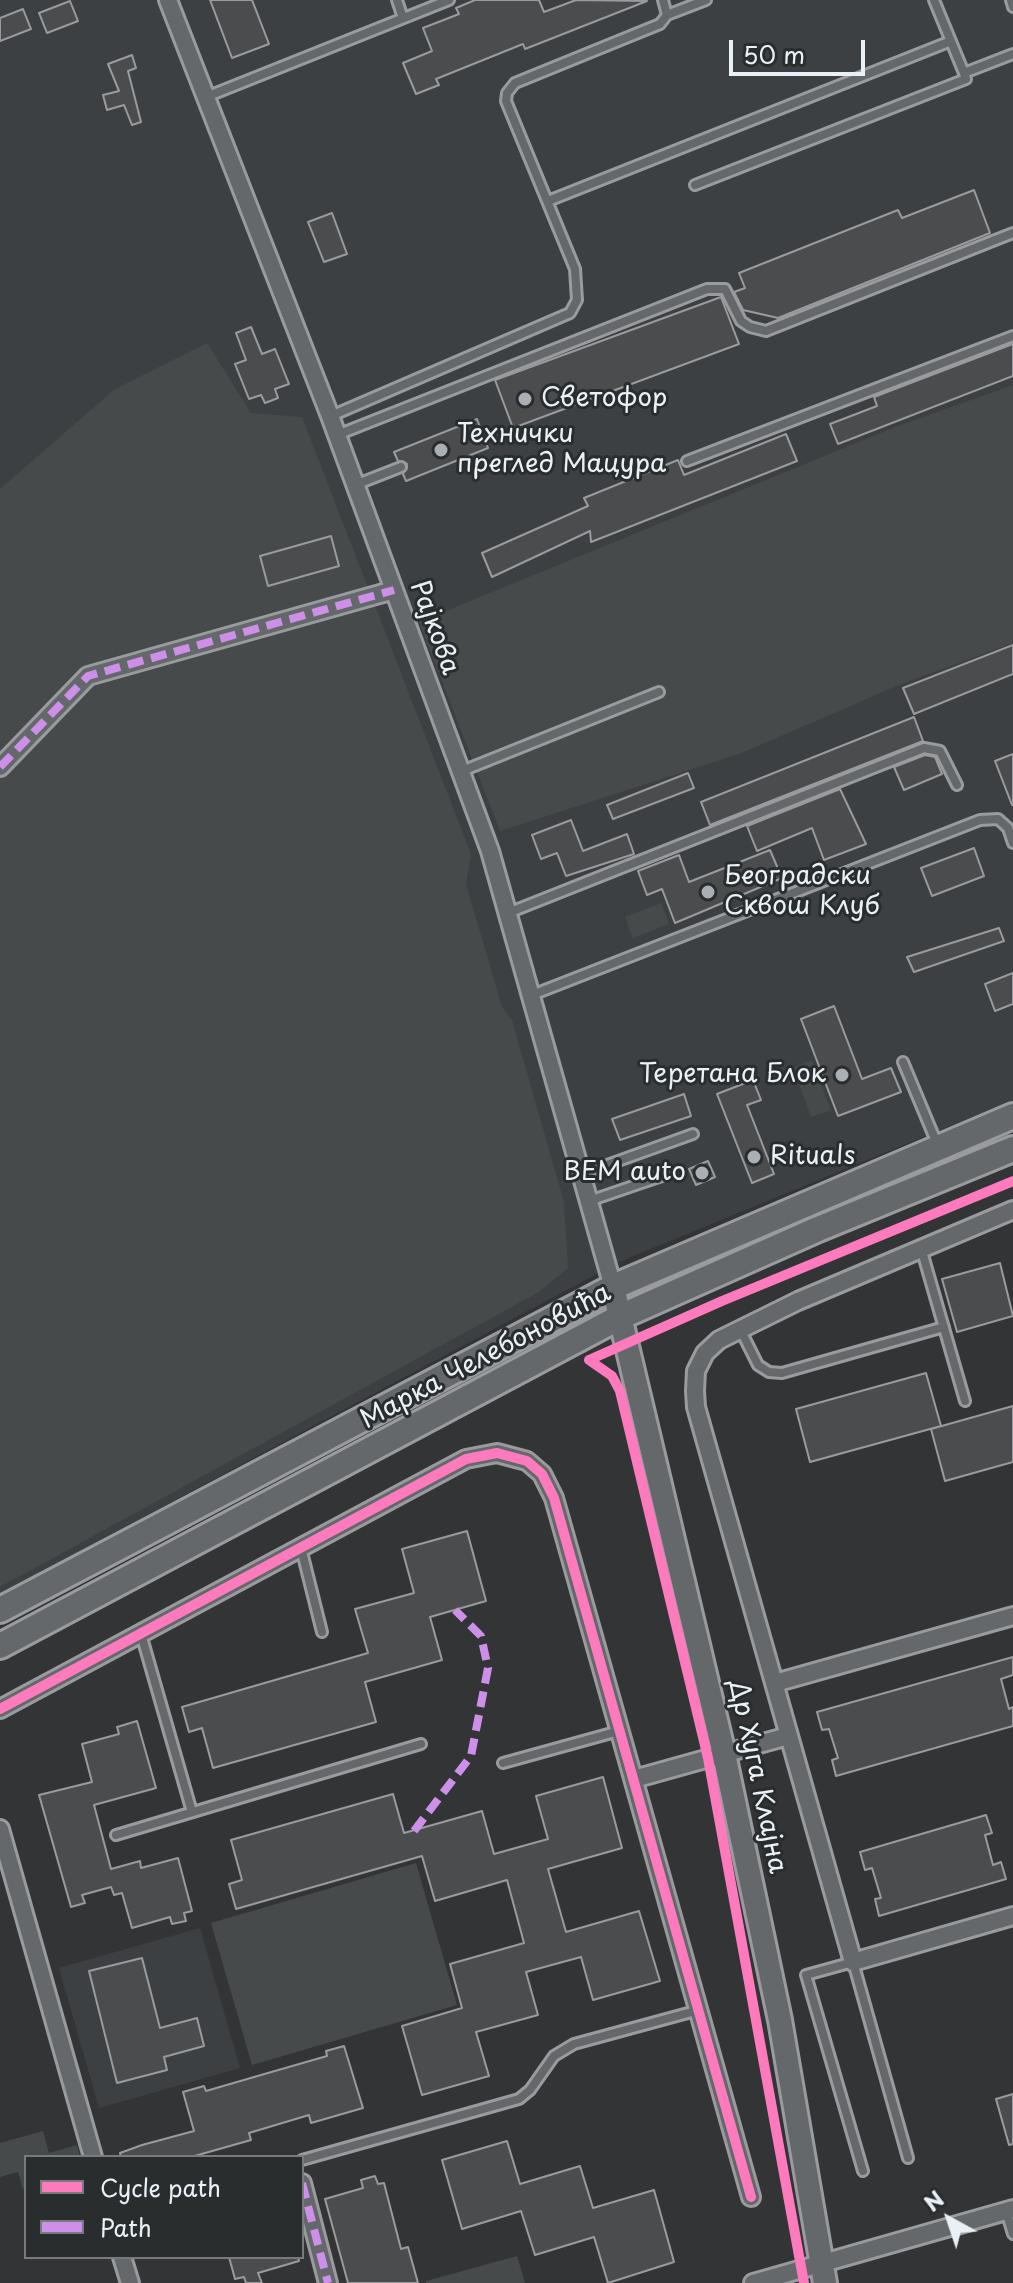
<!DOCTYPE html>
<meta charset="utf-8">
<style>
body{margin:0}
#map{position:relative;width:1013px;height:2283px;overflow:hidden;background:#333435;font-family:"Playpen Sans",sans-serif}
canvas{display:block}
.legend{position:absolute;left:24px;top:2155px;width:280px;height:104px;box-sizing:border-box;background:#2a2d2e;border:2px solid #767b7f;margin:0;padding:10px 14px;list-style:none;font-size:24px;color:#e8f1f8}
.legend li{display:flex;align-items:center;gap:16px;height:40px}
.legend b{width:40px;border:2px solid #767b7f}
.north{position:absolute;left:909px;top:2179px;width:80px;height:80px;-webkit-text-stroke:6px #2a2d2e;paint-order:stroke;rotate:320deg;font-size:22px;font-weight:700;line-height:32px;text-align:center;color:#e8f1f8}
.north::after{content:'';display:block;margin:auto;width:28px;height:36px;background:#e8f1f8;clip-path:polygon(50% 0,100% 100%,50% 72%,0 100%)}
.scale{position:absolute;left:729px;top:40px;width:136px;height:36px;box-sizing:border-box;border:4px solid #e8f1f8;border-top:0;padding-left:10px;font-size:24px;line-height:28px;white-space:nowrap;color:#e8f1f8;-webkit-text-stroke:6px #2a2d2e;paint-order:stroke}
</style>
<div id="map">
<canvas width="1013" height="2283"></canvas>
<ul class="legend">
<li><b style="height:10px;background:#fd7abc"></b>Cycle path</li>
<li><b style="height:10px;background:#ce8fe9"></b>Path</li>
</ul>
<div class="north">N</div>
<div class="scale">50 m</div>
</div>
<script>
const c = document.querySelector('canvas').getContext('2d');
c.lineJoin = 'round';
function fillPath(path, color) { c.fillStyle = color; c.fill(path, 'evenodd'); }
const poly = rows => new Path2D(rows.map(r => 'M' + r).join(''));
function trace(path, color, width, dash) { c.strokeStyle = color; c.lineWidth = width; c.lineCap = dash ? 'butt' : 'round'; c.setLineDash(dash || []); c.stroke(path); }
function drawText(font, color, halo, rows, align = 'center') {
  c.font = font + ' "Playpen Sans",sans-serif'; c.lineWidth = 6; c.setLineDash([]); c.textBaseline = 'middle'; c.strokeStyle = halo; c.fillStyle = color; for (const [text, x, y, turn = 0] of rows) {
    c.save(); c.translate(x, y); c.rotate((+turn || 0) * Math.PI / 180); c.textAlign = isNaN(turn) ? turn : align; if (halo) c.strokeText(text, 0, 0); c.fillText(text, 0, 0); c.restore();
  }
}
const built = poly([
 [0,0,1013,0,1013,1100,619,1262,0,1594],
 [200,1928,240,2068,99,2108,59,1968]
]);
const green = poly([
 [207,343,251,413,302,417,471,854,466,884,502,1007,512,1020,564,1202,568,1268,539,1292,0,1587,0,489,115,389],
 [1013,385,1013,643,899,685,739,754,500,831,419,622,898,426],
 [661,903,669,924,633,938,625,917],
 [812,1060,831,1110,811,1117,793,1068],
 [416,1863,457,2005,252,2065,211,1923],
 [43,2131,49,2153,77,2145,80,2157,26,2157,26,2188,23,2189,18,2172,0,2177,0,2143],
 [517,2256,525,2283,426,2283,426,2281]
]);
const building = poly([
 [210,0,252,0,269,44,232,58,210,0],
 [475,0,539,0,544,12,576,0,647,1,525,49,523,44,436,79,439,85,416,94,403,63,432,51,423,28,459,14,456,8,475,0],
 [70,1,78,21,47,33,39,13,70,1],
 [23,9,31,29,0,41,0,18,23,9],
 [132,55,136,68,128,71,141,122,132,125,124,105,107,110,103,95,119,91,108,64,132,55],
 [974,190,990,233,778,318,743,310,734,292,745,288,739,273,898,210,902,218,974,190],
 [332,213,347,254,324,262,308,222,332,213],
 [721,297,739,344,513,428,495,380,721,297],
 [251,327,262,354,275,349,289,384,275,389,278,398,265,403,261,395,249,399,235,364,246,360,236,333,251,327],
 [1013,344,1013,376,838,444,830,424,877,406,874,397,1013,344],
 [477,419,488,448,406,481,403,474,407,464,398,461,394,452,477,419],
 [786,434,797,461,591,542,590,531,492,577,482,553,588,506,584,498,678,460,684,475,786,434],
 [331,536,339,566,268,586,260,556,331,536],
 [1013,645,1013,674,914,714,903,688,1013,645],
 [914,717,923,741,710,825,701,802,914,717],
 [1013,754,1013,805,1012,805,995,761,1013,754],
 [925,755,935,757,942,774,904,790,894,767,925,755],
 [688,773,694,788,613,819,607,805,688,773],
 [840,789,866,844,824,860,812,828,757,851,747,826,840,789],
 [571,820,583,851,627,834,634,854,566,876,557,853,541,859,532,835,571,820],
 [974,848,984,876,932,896,921,868,974,848],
 [770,850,782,878,675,923,662,889,647,895,638,871,679,855,689,882,770,850],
 [999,928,1004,941,914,972,907,957,999,928],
 [1013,973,1013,1004,995,1011,985,984,1013,973],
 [834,1006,862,1079,891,1068,901,1092,838,1116,801,1019,834,1006],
 [753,1080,761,1100,747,1105,774,1174,752,1183,717,1094,753,1080],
 [684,1094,691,1116,620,1140,612,1119,684,1094],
 [708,1161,715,1177,696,1185,689,1169,708,1161],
 [1000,1263,1013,1316,957,1332,942,1279,1000,1263],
 [926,1373,941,1426,810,1462,796,1409,926,1373],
 [1013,1406,1013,1462,945,1481,931,1429,1013,1406],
 [467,1531,486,1601,430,1617,442,1660,365,1682,376,1722,213,1768,202,1728,189,1732,182,1707,368,1653,355,1609,414,1593,402,1549,467,1531],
 [1013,1657,1013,1675,1001,1679,1009,1709,1013,1707,1013,1726,836,1776,832,1760,838,1758,829,1729,822,1730,817,1712,1013,1657],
 [137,1721,156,1788,94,1805,111,1869,140,1861,141,1868,178,1858,192,1911,184,1913,186,1921,172,1924,170,1917,132,1928,122,1893,114,1895,111,1887,82,1895,85,1903,71,1907,39,1795,92,1782,82,1744,119,1734,117,1727,137,1721],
 [603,1777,622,1848,548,1869,566,1932,639,1911,660,1981,593,2000,581,1957,526,1972,538,2015,476,2032,489,2076,422,2095,402,2026,462,2008,450,1964,524,1943,507,1880,435,1901,422,1856,236,1909,229,1884,242,1880,231,1840,393,1794,404,1833,482,1811,494,1854,548,1839,536,1796,603,1777],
 [986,1815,992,1833,985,1835,993,1865,1001,1862,1006,1879,879,1916,875,1899,881,1898,872,1868,865,1870,860,1852,986,1815],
 [142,1958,160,2028,197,2018,204,2046,164,2057,167,2070,117,2083,89,1971,142,1958],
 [344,2046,363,2108,311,2123,309,2115,249,2133,251,2140,191,2157,121,2157,120,2153,142,2145,194,2131,183,2092,204,2086,206,2091,261,2075,327,2056,326,2051,344,2046],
 [1013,2094,1013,2144,1009,2145,996,2099,1013,2094],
 [507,2141,520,2184,580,2166,593,2208,654,2190,674,2262,608,2283,594,2237,535,2255,521,2211,462,2229,442,2160,507,2141],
 [375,2176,378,2184,384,2183,401,2249,408,2247,418,2283,348,2283,325,2199,363,2188,361,2180,375,2176],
 [229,2257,298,2257,299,2261,258,2273,262,2283,246,2283,244,2277,235,2279,229,2257]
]);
const lane = poly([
 [397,0,403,18],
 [663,0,667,15],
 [934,0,964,73,1013,54],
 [1011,0,1013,7],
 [206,97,449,0],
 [695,185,966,79,964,73],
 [548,201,951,41],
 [331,416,570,313,577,300,575,269,506,101,507,93,515,83,660,24,667,15,706,0],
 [337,435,707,289,725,289,741,321,750,327,766,331,1013,233],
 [687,461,1013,336],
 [355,485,401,467],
 [462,771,659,692],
 [508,913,924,748,940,751,957,785],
 [532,995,980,820,998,819,1008,828,1013,843],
 [903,1062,938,1146],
 [582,1174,693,1134],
 [589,1201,671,1173],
 [921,1248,965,1401],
 [740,1329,758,1365,769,1372,782,1373,944,1327],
 [301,1548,322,1632],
 [141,1634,192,1812],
 [503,1763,619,1731],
 [116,1835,421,1744],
 [302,2160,519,2099,530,2090,554,2056,574,2044,699,2010],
 [863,2171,806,1975,853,1962,908,2158],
 [1006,2211,1013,2234]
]);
const street = poly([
 [168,0,330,416,490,851,613,1287],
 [0,767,88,676,394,590],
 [1013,1210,798,1301,719,1340,705,1353,696,1371,695,1391,696,1407,853,1962,1013,1916],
 [775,1683,1013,1616],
 [0,1709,466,1459,497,1453,527,1461,542,1474,554,1498,751,2197],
 [634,1779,788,1736],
 [0,1829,93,2157],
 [302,2183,328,2283],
 [122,2257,130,2283],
 [753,2283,1013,2209]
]);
const secondary = poly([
 [613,1287,724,1754,780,2020,825,2283]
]);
const primary = poly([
 [0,1610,613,1287,1013,1116],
 [0,1646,620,1317,818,1229,1013,1149]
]);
const quiet = poly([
 [0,767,88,676,394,590],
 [414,1831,471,1756,488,1668,481,1636,455,1610],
 [302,2183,328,2283]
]);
const cycleway = poly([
 [589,1360,612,1376,620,1391,708,1758,804,2283],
 [589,1360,722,1301,1013,1181],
 [0,1709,466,1459,497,1453,527,1461,542,1474,554,1498,751,2197]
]);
const markers = [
 [525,399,8,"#a9afb4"],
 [441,450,8,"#a9afb4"],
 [708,892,8,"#a9afb4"],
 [842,1075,8,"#a9afb4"],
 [754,1157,8,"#a9afb4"],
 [702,1173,8,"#a9afb4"]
];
const poiNames = [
 ["Светофор",541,399],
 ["Технички",457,435],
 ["преглед Мацура",457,465],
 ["Београдски",724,877],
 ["Сквош Клуб",724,907],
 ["Теретана Блок",826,1075,"right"],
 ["Rituals",770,1157],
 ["BEM auto",686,1173,"right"]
];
const streetNames = [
 ["Рајкова",434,628,70],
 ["Марка Челебоновића",486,1357,-28],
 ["Др Хуга Клајна",757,1777,78]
];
fillPath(built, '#3d4042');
fillPath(green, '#464a4b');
fillPath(building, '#4b4c4d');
trace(building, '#999b9e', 2);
trace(lane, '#999b9e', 14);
trace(street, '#999b9e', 22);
trace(secondary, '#999b9e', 28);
trace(primary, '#999b9e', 30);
trace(lane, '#64686b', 8);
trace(street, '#64686b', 16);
trace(secondary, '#64686b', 22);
trace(primary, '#64686b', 24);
trace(quiet, '#ce8fe9', 8, [16, 8]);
trace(cycleway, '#fd7abc', 10);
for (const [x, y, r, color] of markers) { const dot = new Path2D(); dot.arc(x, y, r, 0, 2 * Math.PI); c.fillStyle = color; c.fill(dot); trace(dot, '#2a2d2e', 3); }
drawText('26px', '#e8f1f8', '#2a2d2e', poiNames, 'left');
drawText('26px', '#e8f1f8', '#2a2d2e', streetNames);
</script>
